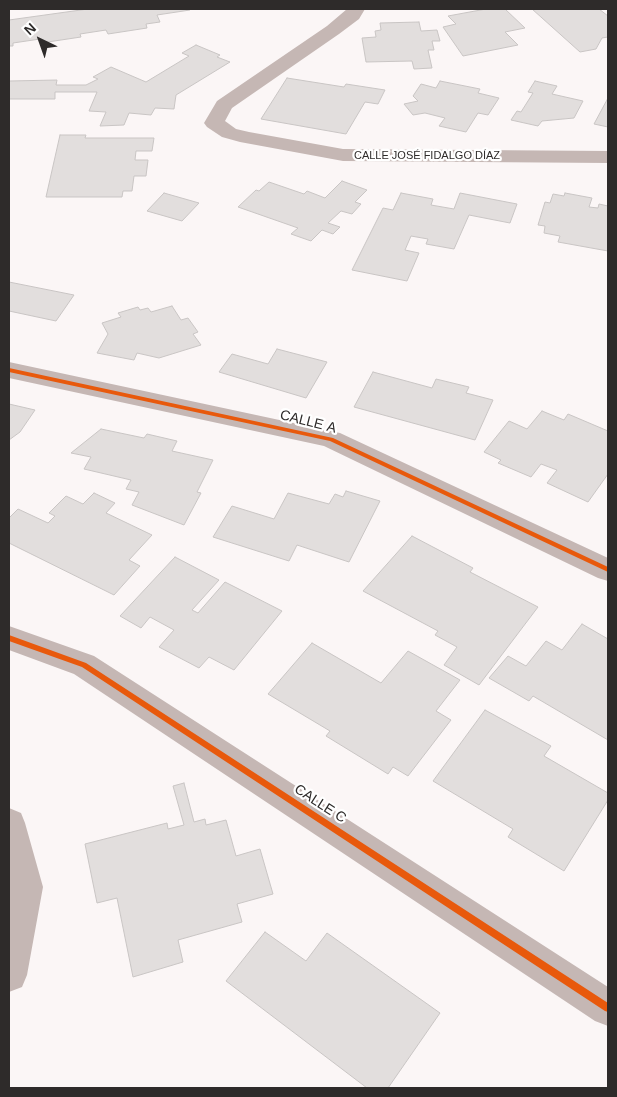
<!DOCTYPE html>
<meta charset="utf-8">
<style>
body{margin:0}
#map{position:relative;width:617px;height:1097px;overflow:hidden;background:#fbf6f6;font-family:Helvetica,sans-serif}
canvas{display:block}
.frame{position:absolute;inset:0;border:10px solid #2e2b2a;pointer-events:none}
.north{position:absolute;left:15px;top:15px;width:50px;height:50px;-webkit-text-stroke:4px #fff;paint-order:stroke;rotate:318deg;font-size:14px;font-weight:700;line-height:20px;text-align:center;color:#2e2b2a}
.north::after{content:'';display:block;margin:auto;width:18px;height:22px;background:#2e2b2a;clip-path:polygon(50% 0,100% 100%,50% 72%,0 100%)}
</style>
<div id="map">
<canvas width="617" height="1097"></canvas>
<div class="frame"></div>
<div class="north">N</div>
</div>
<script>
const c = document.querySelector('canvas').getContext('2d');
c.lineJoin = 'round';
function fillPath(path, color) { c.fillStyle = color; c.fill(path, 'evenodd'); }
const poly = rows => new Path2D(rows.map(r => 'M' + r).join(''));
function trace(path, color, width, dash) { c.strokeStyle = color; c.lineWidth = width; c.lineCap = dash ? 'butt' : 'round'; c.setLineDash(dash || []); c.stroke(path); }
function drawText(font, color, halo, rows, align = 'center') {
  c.font = font + ' Helvetica,sans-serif'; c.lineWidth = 4.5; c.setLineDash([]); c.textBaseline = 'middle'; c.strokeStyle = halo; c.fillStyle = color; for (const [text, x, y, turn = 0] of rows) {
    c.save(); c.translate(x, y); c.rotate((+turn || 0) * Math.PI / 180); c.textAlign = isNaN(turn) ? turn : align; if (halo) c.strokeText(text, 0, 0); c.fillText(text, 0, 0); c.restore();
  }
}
const building = poly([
 [88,9,189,9,190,10,157,15,160,22,146,24,147,28,108,34,106,30,80,34,81,37,41,43,40,39,13,43,13,46,9,46,9,20,88,9],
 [486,9,505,9,525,28,505,32,518,45,463,56,443,27,456,24,448,16,486,9],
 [532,9,599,9,608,16,608,37,602,38,596,49,580,52,532,9],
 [419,22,421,31,437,30,440,41,432,41,434,50,428,50,432,68,414,69,412,61,366,62,362,38,376,37,375,31,381,30,380,23,419,22],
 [196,45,220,55,217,57,230,62,176,95,174,109,155,108,151,115,129,113,124,125,100,126,106,112,89,111,97,92,55,92,55,99,9,99,9,81,57,80,56,85,86,85,98,79,93,77,111,67,146,82,189,56,182,53,196,45],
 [287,78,344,87,346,84,385,90,378,104,365,102,346,134,261,119,287,78],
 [440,81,480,89,478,93,499,98,488,115,478,113,466,132,439,126,445,118,425,113,413,115,404,104,418,101,413,96,421,84,436,88,440,81],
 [535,81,557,86,552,94,583,101,574,118,542,121,538,126,511,120,517,111,521,112,533,93,528,92,535,81],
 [608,98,608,127,594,124,608,98],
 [60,135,86,135,85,138,154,138,152,151,136,151,135,160,148,160,146,176,134,176,132,191,123,191,122,197,46,197,60,135],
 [342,181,367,190,355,202,361,204,352,214,341,211,328,223,340,227,333,234,322,230,311,241,291,234,298,228,238,207,256,190,259,191,269,182,304,194,307,191,325,198,342,181],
 [164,193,199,203,182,221,147,211,164,193],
 [401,193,433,199,431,205,454,209,460,193,517,204,510,223,469,215,454,249,426,244,428,239,411,236,405,250,419,253,407,281,352,270,383,208,393,210,401,193],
 [565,193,592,198,589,207,598,208,599,204,608,206,608,251,558,242,560,236,544,233,545,226,538,225,545,202,550,203,553,194,564,196,565,193],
 [9,282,74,295,56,321,9,311,9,282],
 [172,306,181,320,188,318,198,332,193,334,201,345,159,358,137,353,134,360,97,353,108,334,102,323,121,317,118,313,138,307,140,310,148,308,151,312,172,306],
 [277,349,327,362,306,398,219,372,232,354,268,364,277,349],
 [373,372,432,388,436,379,469,387,466,393,493,400,475,440,354,407,373,372],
 [9,404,35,410,20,432,9,440,9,404],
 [542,411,564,420,568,414,608,431,608,474,588,502,547,483,557,470,541,464,531,477,498,463,501,460,484,452,509,421,527,429,542,411],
 [101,429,144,438,147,434,177,441,172,451,213,460,197,492,201,493,184,525,132,505,139,492,126,489,131,480,84,469,91,457,71,453,101,429],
 [346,491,380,501,349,562,297,545,289,561,213,537,232,506,274,519,288,493,329,504,335,494,343,497,346,491],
 [94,493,115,503,106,513,152,535,129,560,140,566,114,595,9,543,9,518,18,509,48,523,55,516,49,513,66,496,83,504,94,493],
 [412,536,473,568,470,572,538,607,479,685,444,665,457,647,435,635,438,631,363,591,412,536],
 [175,557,219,580,192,610,198,613,225,582,282,611,234,670,209,657,199,668,159,647,174,630,150,617,141,628,120,616,175,557],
 [582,624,608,639,608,740,533,696,529,701,489,678,508,656,526,666,546,641,562,650,582,624],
 [312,643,381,683,408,651,460,680,436,711,451,720,408,776,393,767,388,774,326,736,330,731,268,694,312,643],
 [485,710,551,746,544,756,608,793,608,800,564,871,508,837,513,829,433,781,485,710],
 [184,783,194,822,205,819,206,825,226,820,236,856,260,849,273,894,237,904,242,922,178,940,183,962,133,977,117,898,97,903,85,844,167,823,168,829,184,825,173,786,184,783],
 [265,932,306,961,327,933,440,1013,388,1088,367,1088,226,981,265,932]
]);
const street = poly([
 [347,9,365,9,359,19,339,34,232,108,225,121,236,129,249,132,343,149,608,151,608,163,343,161,240,142,222,137,207,127,204,123,217,101,327,26,347,9],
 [9,362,340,433,608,558,608,581,598,578,324,446,9,378,9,362],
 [9,626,94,656,608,987,608,1026,595,1021,74,674,9,650,9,626],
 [9,808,21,813,25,823,43,887,27,975,22,987,9,992,9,808]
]);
const cycleway = poly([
 [9,368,333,438,608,567,608,572,330,441,9,372,9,368],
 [9,635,86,663,608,1003,608,1012,605,1011,82,667,9,641,9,635]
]);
const farStreetnames = [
 ["CALLE JOSÉ FIDALGO DÍAZ",427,156]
];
const streetNames = [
 ["CALLE A",308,422,14],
 ["CALLE C",320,804,33]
];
fillPath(building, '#e2dedd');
trace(building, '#c9c5c4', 1);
fillPath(street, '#c5b7b4');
fillPath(cycleway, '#e8590c');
drawText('11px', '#2e2b2a', '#fff', farStreetnames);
drawText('14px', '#2e2b2a', '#fff', streetNames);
</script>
